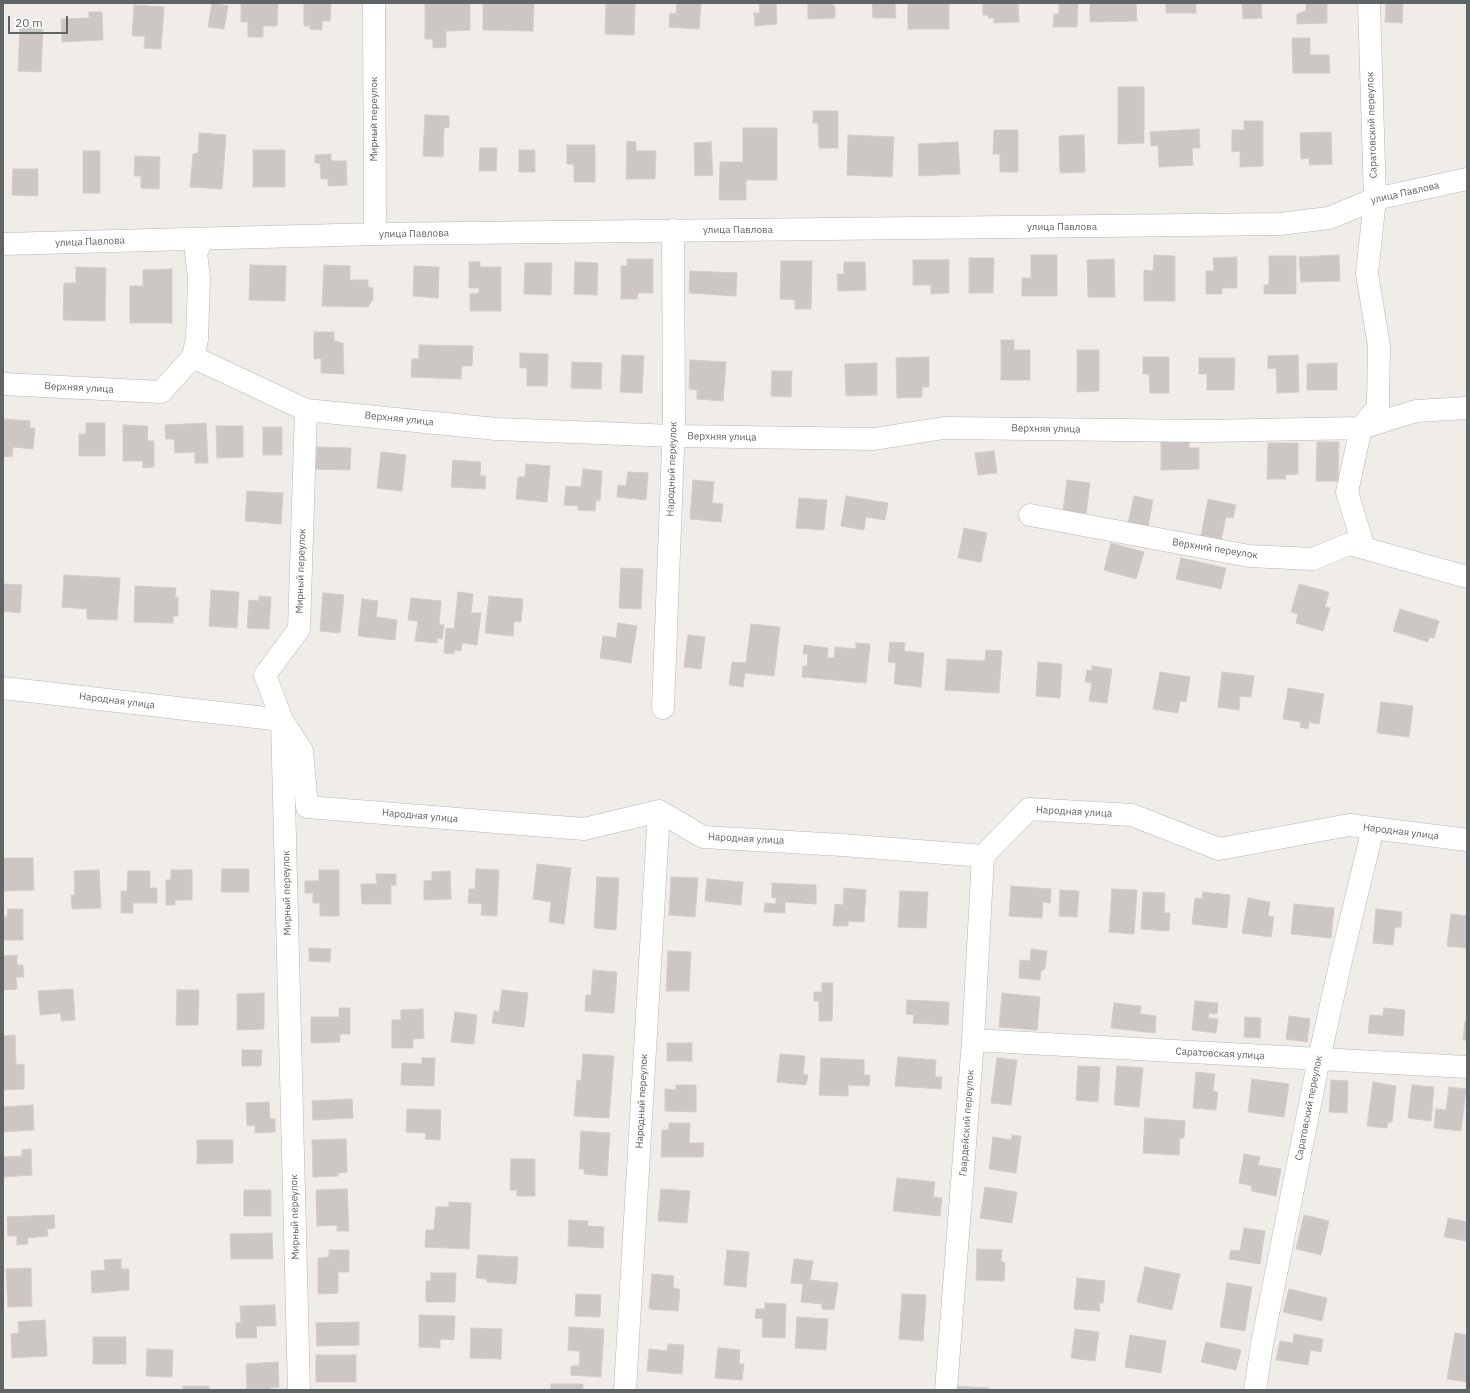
<!DOCTYPE html>
<meta charset="utf-8">
<style>
body{margin:0}
#map{position:relative;width:1470px;height:1393px;overflow:hidden;background:#f0ece8;font-family:"IBM Plex Sans",sans-serif}
canvas{display:block}
.frame{position:absolute;inset:0;border:4px solid #5f6567;pointer-events:none}
.scale{position:absolute;left:8px;top:16px;width:60px;height:18px;box-sizing:border-box;border:2px solid #5f6567;border-top:0;padding-left:5px;font-size:12px;line-height:14px;white-space:nowrap;color:#5f6567;-webkit-text-stroke:3px #fff;paint-order:stroke}
</style>
<div id="map">
<canvas width="1470" height="1393"></canvas>
<div class="frame"></div>
<div class="scale">20 m</div>
</div>
<script>
const c = document.querySelector('canvas').getContext('2d');
c.lineJoin = 'round';
function fillPath(path, color) { c.fillStyle = color; c.fill(path, 'evenodd'); }
const poly = rows => new Path2D(rows.map(r => 'M' + r).join(''));
function trace(path, color, width, dash) { c.strokeStyle = color; c.lineWidth = width; c.lineCap = dash ? 'butt' : 'round'; c.setLineDash(dash || []); c.stroke(path); }
function drawText(font, color, halo, rows, align = 'center') {
  c.font = font + ' "IBM Plex Sans",sans-serif'; c.lineWidth = 4; c.setLineDash([]); c.textBaseline = 'middle'; c.strokeStyle = halo; c.fillStyle = color; for (const [text, x, y, turn = 0] of rows) {
    c.save(); c.translate(x, y); c.rotate((+turn || 0) * Math.PI / 180); c.textAlign = isNaN(turn) ? turn : align; if (halo) c.strokeText(text, 0, 0); c.fillText(text, 0, 0); c.restore();
  }
}
const building = poly([
 [212,3,228,6,224,29,208,27,212,3],
 [241,3,278,3,277,26,263,26,263,37,248,37,248,22,241,22,241,3],
 [331,3,330,21,322,21,322,30,310,29,310,26,304,26,304,4,331,3],
 [425,3,470,3,470,30,446,31,446,47,433,48,433,39,425,39,425,3],
 [483,3,534,3,533,31,483,30,483,3],
 [606,3,635,3,634,35,605,34,606,3],
 [677,3,701,3,699,29,669,27,670,13,676,14,677,3],
 [759,3,776,3,777,24,755,26,754,13,760,13,759,3],
 [808,3,828,3,835,6,835,18,808,19,808,3],
 [872,3,895,3,896,18,873,18,872,3],
 [908,3,949,3,949,29,908,29,908,3],
 [989,3,1018,3,1019,22,994,23,994,18,988,18,988,15,983,15,983,4,989,3],
 [1059,3,1078,3,1077,27,1053,27,1054,14,1059,14,1059,3],
 [1090,3,1136,3,1137,21,1090,22,1090,3],
 [1166,3,1196,3,1196,13,1166,13,1166,3],
 [1242,3,1261,3,1262,18,1243,19,1242,3],
 [1306,3,1327,3,1327,23,1297,24,1297,14,1306,11,1306,3],
 [1386,3,1403,3,1402,23,1385,22,1386,3],
 [134,5,164,7,161,49,144,48,145,36,132,36,134,5],
 [89,12,102,12,103,40,62,42,61,19,89,18,89,12],
 [20,27,43,28,41,72,18,71,20,27],
 [1292,38,1310,38,1310,55,1329,55,1330,73,1293,73,1292,38],
 [1118,87,1144,87,1144,143,1118,144,1118,87],
 [813,111,838,111,838,148,819,148,818,123,813,123,813,111],
 [425,115,449,116,449,127,444,128,443,157,423,156,425,115],
 [1244,121,1263,121,1263,166,1240,167,1240,151,1232,152,1232,130,1244,130,1244,121],
 [743,128,777,128,777,180,746,180,746,200,719,200,720,162,743,162,743,128],
 [1199,129,1200,148,1192,148,1193,165,1159,167,1158,145,1151,146,1150,132,1199,129],
 [994,130,1018,130,1018,172,1000,172,1000,154,993,154,994,130],
 [1331,132,1332,164,1309,165,1309,158,1301,159,1300,133,1331,132],
 [199,133,226,135,222,189,190,187,193,154,198,153,199,133],
 [848,135,894,137,892,177,847,175,848,135],
 [1084,135,1085,172,1060,173,1059,136,1084,135],
 [627,141,636,142,636,151,656,151,655,179,626,179,627,141],
 [711,142,713,175,695,176,694,143,711,142],
 [958,142,960,174,919,176,918,144,958,142],
 [567,145,595,145,595,182,574,182,574,164,567,164,567,145],
 [480,148,497,148,496,171,479,171,480,148],
 [253,150,285,150,285,187,253,187,253,150],
 [519,150,535,150,535,172,519,172,519,150],
 [83,151,100,151,100,193,83,193,83,151],
 [331,154,331,161,346,161,347,185,328,186,328,179,321,179,320,163,315,163,315,155,331,154],
 [135,156,160,157,159,189,141,188,141,176,134,176,135,156],
 [13,169,38,169,38,196,12,195,13,169],
 [1031,255,1057,255,1057,296,1022,296,1022,278,1031,278,1031,255],
 [1154,255,1175,256,1175,301,1144,301,1144,270,1153,271,1154,255],
 [1339,255,1340,281,1301,282,1299,257,1339,255],
 [1269,256,1296,256,1296,294,1264,294,1264,285,1269,285,1269,256],
 [1237,257,1237,288,1222,288,1222,294,1206,294,1206,271,1214,271,1213,258,1237,257],
 [969,258,994,258,993,293,969,293,969,258],
 [627,259,653,259,653,293,638,293,637,299,621,299,621,266,627,266,627,259],
 [1114,259,1115,297,1088,297,1087,260,1114,259],
 [913,260,949,260,949,293,931,294,931,285,913,285,913,260],
 [781,261,812,261,811,309,795,309,795,300,780,299,781,261],
 [469,262,480,262,480,267,501,267,501,311,470,311,470,294,479,293,479,288,469,288,469,262],
 [575,262,598,263,597,295,574,294,575,262],
 [844,262,865,262,866,290,838,291,837,274,844,274,844,262],
 [525,263,552,263,551,295,524,294,525,263],
 [250,265,286,266,285,301,249,300,250,265],
 [324,265,350,266,350,280,368,280,368,287,373,288,373,299,368,307,322,306,324,265],
 [414,266,439,267,438,298,413,296,414,266],
 [76,267,106,268,105,321,63,320,64,283,76,283,76,267],
 [172,269,172,323,130,323,130,286,143,286,143,270,172,269],
 [690,271,737,273,736,296,689,293,690,271],
 [314,332,334,332,334,341,343,343,344,374,321,373,321,358,314,359,314,332],
 [1001,340,1014,340,1014,350,1030,350,1030,380,1001,380,1001,340],
 [419,345,473,346,472,366,462,366,461,379,411,377,412,359,419,359,419,345],
 [1077,350,1099,350,1099,391,1077,392,1077,350],
 [520,353,548,354,547,386,527,386,527,368,520,368,520,353],
 [622,355,644,356,642,393,620,392,622,355],
 [1298,355,1299,392,1277,393,1276,368,1268,369,1268,356,1298,355],
 [929,357,929,387,922,387,922,397,897,398,896,358,929,357],
 [1143,357,1169,357,1169,393,1150,393,1149,374,1143,374,1143,357],
 [1199,358,1235,358,1234,390,1207,390,1207,374,1199,374,1199,358],
 [690,360,726,362,723,401,697,399,697,390,689,389,690,360],
 [572,362,602,363,601,389,571,388,572,362],
 [877,363,877,395,846,396,845,364,877,363],
 [1337,363,1337,390,1307,390,1307,364,1337,363],
 [772,371,792,371,791,397,771,396,772,371],
 [3,419,30,421,30,428,35,428,33,449,13,447,12,457,3,456,3,419],
 [86,423,105,423,105,456,79,456,79,434,86,434,86,423],
 [206,423,208,463,195,463,195,452,175,453,174,439,166,439,165,425,206,423],
 [123,425,148,426,147,441,154,441,154,467,143,468,143,461,123,461,123,425],
 [216,426,243,426,243,457,217,458,216,426],
 [263,427,282,427,282,455,263,455,263,427],
 [1161,442,1189,442,1189,448,1199,448,1199,469,1161,470,1161,442],
 [1317,442,1339,442,1338,481,1316,481,1317,442],
 [1268,443,1298,443,1298,474,1285,475,1286,479,1267,479,1268,443],
 [317,447,351,448,350,470,315,469,317,447],
 [994,451,997,473,978,475,975,453,994,451],
 [381,452,406,455,402,491,377,488,381,452],
 [453,460,481,462,480,476,486,476,485,489,451,487,453,460],
 [526,464,550,466,547,502,516,499,518,477,525,477,526,464],
 [583,469,602,471,600,501,596,500,595,511,578,510,578,506,564,505,566,486,581,487,583,469],
 [628,472,648,473,646,500,617,497,618,485,626,486,628,472],
 [693,480,714,482,712,503,723,504,721,522,690,519,693,480],
 [1067,480,1090,483,1086,514,1063,511,1067,480],
 [247,491,283,493,281,524,245,521,247,491],
 [846,496,888,503,885,520,866,517,864,530,841,526,846,496],
 [1134,496,1153,500,1148,527,1128,523,1134,496],
 [799,498,827,500,824,530,796,528,799,498],
 [1208,499,1236,505,1233,518,1226,517,1221,540,1201,536,1208,499],
 [964,528,987,533,981,562,958,558,964,528],
 [1111,543,1144,552,1136,579,1104,570,1111,543],
 [1181,558,1226,568,1221,589,1176,579,1181,558],
 [621,568,643,569,641,609,619,608,621,568],
 [64,575,120,578,117,620,87,619,87,609,62,607,64,575],
 [3,584,22,585,20,613,3,611,3,584],
 [1299,584,1329,592,1325,607,1330,608,1323,631,1296,623,1298,614,1291,612,1299,584],
 [135,586,176,588,175,597,178,597,178,616,173,616,173,623,134,622,135,586],
 [211,590,239,592,237,628,209,626,211,590],
 [458,592,473,594,471,613,481,613,477,645,462,643,461,651,454,650,454,654,444,653,446,628,454,629,458,592],
 [323,593,344,595,340,633,320,631,323,593],
 [259,596,271,597,269,629,247,628,249,600,259,601,259,596],
 [489,596,523,599,521,622,514,621,513,636,485,633,489,596],
 [411,598,441,601,439,625,444,625,442,639,437,638,437,643,415,641,418,621,408,620,411,598],
 [362,599,378,601,376,617,397,620,395,640,358,636,362,599],
 [1400,609,1439,621,1434,638,1429,637,1428,642,1393,631,1400,609],
 [618,623,637,626,631,663,600,658,603,636,616,638,618,623],
 [751,624,780,627,774,676,745,673,743,687,729,685,732,662,746,663,751,624],
 [688,635,705,637,701,669,684,667,688,635],
 [890,642,905,643,904,651,924,653,921,687,894,684,896,663,888,662,890,642],
 [856,643,870,644,866,683,802,677,803,666,807,666,808,654,803,654,804,645,828,648,827,658,834,658,835,647,856,649,856,643],
 [986,650,1002,651,999,693,945,690,947,659,985,661,986,650],
 [1038,662,1062,664,1060,698,1036,696,1038,662],
 [1092,666,1112,669,1107,703,1089,701,1092,683,1085,682,1087,670,1092,671,1092,666],
 [1160,672,1190,677,1186,702,1180,701,1178,713,1153,709,1160,672],
 [1222,672,1254,676,1251,697,1240,696,1239,710,1218,707,1222,672],
 [1288,688,1324,694,1319,724,1309,722,1308,729,1300,727,1301,722,1283,719,1288,688],
 [1381,702,1413,706,1409,737,1377,733,1381,702],
 [3,858,33,858,34,890,3,891,3,858],
 [537,864,571,868,564,924,549,922,551,902,533,899,537,864],
 [222,869,249,869,249,892,221,892,222,869],
 [476,869,499,870,497,916,481,915,482,904,468,903,469,889,475,889,476,869],
 [99,870,101,908,72,909,71,895,75,895,74,871,99,870],
 [171,870,192,870,192,900,175,900,175,905,166,905,166,880,171,880,171,870],
 [319,870,339,870,339,916,320,916,320,903,313,903,313,893,305,893,305,881,319,881,319,870],
 [128,871,150,871,150,888,157,888,157,903,133,903,133,913,121,913,121,891,127,891,128,871],
 [450,871,451,899,424,900,424,881,432,880,432,872,450,871],
 [376,874,396,874,396,885,391,885,391,904,362,904,361,884,377,884,376,874],
 [597,877,619,878,616,930,594,928,597,877],
 [671,877,698,878,695,917,669,915,671,877],
 [707,879,743,882,741,905,705,901,707,879],
 [772,883,816,885,816,904,785,902,785,913,764,912,765,903,776,904,776,898,772,898,772,883],
 [1011,886,1051,889,1050,903,1043,902,1042,918,1009,916,1011,886],
 [844,888,866,890,864,922,848,921,848,926,833,926,835,904,843,905,844,888],
 [1112,889,1137,890,1134,934,1109,932,1112,889],
 [1060,890,1079,891,1077,917,1059,916,1060,890],
 [900,891,928,892,926,928,898,927,900,891],
 [1143,892,1165,893,1164,913,1170,913,1169,931,1141,929,1143,892],
 [1203,892,1230,895,1227,928,1192,924,1195,898,1202,899,1203,892],
 [1248,898,1270,902,1268,916,1274,917,1271,937,1242,933,1248,898],
 [1294,904,1334,908,1331,938,1291,934,1294,904],
 [8,909,23,909,23,940,3,940,3,917,7,917,8,909],
 [1376,909,1402,912,1401,927,1395,927,1393,945,1373,943,1376,909],
 [1451,914,1467,916,1467,948,1447,946,1451,914],
 [309,948,331,949,330,962,309,961,309,948],
 [1031,949,1047,951,1045,969,1041,971,1040,980,1019,978,1020,960,1030,961,1031,949],
 [668,951,691,952,689,991,666,991,668,951],
 [17,955,17,965,23,965,24,977,16,977,17,989,3,990,3,956,17,955],
 [593,970,617,972,614,1013,585,1011,586,995,591,995,593,970],
 [822,983,833,983,832,1021,819,1021,819,1001,814,1001,814,992,822,992,822,983],
 [73,989,75,1020,61,1021,61,1013,40,1015,38,991,73,989],
 [177,990,199,990,198,1025,176,1025,177,990],
 [502,990,528,993,524,1027,492,1023,494,1011,499,1012,502,990],
 [264,993,264,1029,237,1030,237,994,264,993],
 [1002,993,1040,997,1037,1030,999,1027,1002,993],
 [907,1000,949,1002,948,1025,913,1023,914,1015,906,1014,907,1000],
 [1195,1001,1218,1003,1217,1014,1209,1013,1208,1018,1218,1019,1216,1033,1192,1030,1195,1001],
 [1114,1003,1141,1006,1140,1014,1156,1016,1155,1033,1111,1028,1114,1003],
 [339,1008,350,1008,350,1034,340,1034,340,1042,311,1043,311,1017,339,1017,339,1008],
 [1384,1008,1405,1010,1403,1036,1368,1033,1370,1015,1383,1016,1384,1008],
 [423,1009,424,1038,413,1039,413,1048,392,1048,392,1020,401,1020,401,1010,423,1009],
 [455,1012,477,1015,474,1044,451,1042,455,1012],
 [1289,1016,1310,1019,1307,1042,1286,1039,1289,1016],
 [1245,1017,1261,1018,1260,1038,1244,1037,1245,1017],
 [1465,1021,1467,1021,1467,1040,1463,1040,1465,1021],
 [15,1035,16,1065,24,1064,24,1089,3,1090,3,1036,15,1035],
 [667,1043,692,1043,692,1061,667,1061,667,1043],
 [242,1050,262,1050,261,1066,242,1066,242,1050],
 [583,1054,614,1056,609,1118,574,1116,577,1080,581,1081,583,1054],
 [780,1054,805,1056,803,1074,808,1075,806,1085,777,1082,780,1054],
 [898,1057,936,1060,935,1077,942,1077,941,1089,895,1086,898,1057],
 [422,1058,435,1058,434,1086,401,1085,402,1063,422,1064,422,1058],
 [821,1058,864,1060,864,1075,870,1075,869,1086,848,1085,848,1096,819,1095,821,1058],
 [997,1058,1017,1060,1011,1105,991,1103,997,1058],
 [1078,1066,1100,1067,1098,1102,1076,1100,1078,1066],
 [1117,1066,1143,1068,1139,1107,1114,1105,1117,1066],
 [1196,1072,1215,1074,1213,1091,1218,1092,1216,1110,1193,1108,1196,1072],
 [1252,1079,1289,1084,1284,1117,1248,1112,1252,1079],
 [1331,1080,1348,1081,1347,1113,1329,1112,1331,1080],
 [1373,1082,1396,1086,1392,1122,1388,1122,1387,1128,1367,1126,1373,1082],
 [676,1085,696,1085,696,1112,665,1111,665,1089,676,1090,676,1085],
 [1412,1085,1434,1087,1431,1121,1408,1118,1412,1085],
 [1449,1087,1466,1089,1461,1131,1434,1128,1436,1109,1446,1110,1449,1087],
 [352,1099,353,1118,313,1120,312,1101,352,1099],
 [269,1102,270,1119,275,1119,275,1132,255,1133,255,1125,247,1126,246,1103,269,1102],
 [33,1105,34,1130,3,1132,3,1107,33,1105],
 [407,1109,441,1110,440,1140,425,1139,426,1133,406,1132,407,1109],
 [1145,1118,1185,1121,1184,1138,1180,1138,1179,1155,1143,1153,1145,1118],
 [669,1123,690,1123,689,1143,704,1143,703,1157,661,1157,662,1130,669,1130,669,1123],
 [581,1131,610,1133,607,1176,584,1174,584,1169,579,1169,581,1131],
 [1012,1135,1021,1136,1016,1173,989,1169,993,1137,1011,1140,1012,1135],
 [346,1139,347,1172,338,1173,338,1176,313,1177,312,1140,346,1139],
 [197,1140,233,1140,233,1163,197,1164,197,1140],
 [31,1149,32,1175,3,1177,3,1157,22,1156,22,1150,31,1149],
 [1244,1154,1260,1157,1258,1165,1281,1169,1276,1196,1251,1191,1252,1186,1239,1183,1244,1154],
 [511,1159,535,1159,535,1196,517,1196,517,1190,510,1190,511,1159],
 [897,1178,935,1182,933,1197,942,1198,940,1216,893,1211,897,1178],
 [985,1187,1017,1192,1012,1223,980,1218,985,1187],
 [347,1189,349,1231,337,1231,337,1225,317,1226,316,1190,347,1189],
 [661,1189,690,1191,687,1223,658,1221,661,1189],
 [244,1190,271,1190,271,1216,244,1216,244,1190],
 [449,1202,471,1203,469,1249,425,1247,426,1230,434,1230,436,1207,449,1207,449,1202],
 [54,1215,55,1228,47,1229,48,1236,27,1238,28,1244,17,1245,17,1236,8,1236,7,1217,54,1215],
 [1304,1215,1329,1221,1321,1255,1296,1249,1304,1215],
 [1448,1218,1467,1222,1467,1241,1444,1237,1448,1218],
 [569,1220,588,1221,587,1226,604,1227,603,1248,568,1246,569,1220],
 [1244,1228,1265,1231,1260,1264,1229,1259,1231,1250,1240,1251,1244,1228],
 [272,1233,273,1259,231,1259,230,1234,272,1233],
 [977,1249,1002,1250,1001,1261,1005,1263,1004,1281,976,1280,977,1249],
 [329,1250,349,1250,349,1272,338,1272,338,1293,318,1294,318,1258,329,1257,329,1250],
 [727,1250,749,1252,746,1287,724,1285,727,1250],
 [478,1255,518,1257,516,1284,487,1282,486,1279,476,1278,478,1255],
 [121,1259,121,1269,129,1269,129,1290,92,1293,91,1271,105,1270,104,1260,121,1259],
 [794,1259,813,1261,810,1280,838,1283,834,1310,822,1309,822,1304,801,1302,803,1284,791,1283,794,1259],
 [1145,1267,1180,1274,1172,1310,1137,1302,1145,1267],
 [31,1268,32,1306,8,1307,6,1269,31,1268],
 [431,1273,456,1273,455,1302,426,1302,426,1281,431,1281,431,1273],
 [652,1274,674,1276,673,1287,680,1290,678,1311,649,1309,652,1274],
 [1077,1278,1105,1281,1103,1303,1099,1303,1100,1311,1074,1309,1077,1278],
 [1227,1283,1252,1287,1245,1331,1220,1327,1227,1283],
 [1289,1289,1327,1298,1322,1321,1283,1312,1289,1289],
 [576,1294,601,1295,600,1317,575,1316,576,1294],
 [902,1294,926,1295,923,1341,899,1339,902,1294],
 [765,1303,786,1304,785,1338,762,1337,763,1319,755,1318,756,1309,765,1309,765,1303],
 [275,1305,276,1326,256,1326,257,1338,236,1338,236,1323,241,1323,240,1306,275,1305],
 [419,1315,455,1316,454,1340,440,1339,440,1348,419,1347,419,1315],
 [797,1317,828,1319,826,1350,795,1348,797,1317],
 [45,1320,47,1356,12,1358,11,1334,19,1333,18,1322,45,1320],
 [359,1322,359,1345,317,1346,316,1323,359,1322],
 [569,1327,604,1329,601,1377,571,1375,571,1366,579,1366,580,1351,568,1350,569,1327],
 [471,1328,502,1329,501,1359,470,1358,471,1328],
 [1075,1329,1099,1332,1095,1361,1071,1358,1075,1329],
 [1455,1333,1467,1335,1467,1382,1447,1379,1455,1333],
 [1294,1334,1323,1339,1321,1352,1310,1350,1308,1365,1276,1360,1280,1341,1293,1343,1294,1334],
 [1130,1335,1166,1341,1161,1373,1125,1367,1130,1335],
 [93,1337,126,1337,126,1364,93,1364,93,1337],
 [1206,1342,1241,1350,1236,1370,1201,1362,1206,1342],
 [668,1344,684,1345,682,1374,647,1371,649,1349,667,1351,668,1344],
 [718,1348,740,1350,739,1364,744,1364,742,1380,715,1378,718,1348],
 [147,1349,173,1350,172,1377,146,1376,147,1349],
 [316,1355,356,1355,356,1382,316,1382,316,1355],
 [278,1362,279,1387,270,1388,271,1390,247,1390,246,1364,278,1362],
 [551,1384,583,1384,583,1390,551,1390,551,1384],
 [183,1386,209,1386,209,1390,183,1390,183,1386],
 [955,1386,989,1388,989,1390,955,1390,955,1386]
]);
const minor = poly([
 [374,3,375,234],
 [3,244,375,234,1280,224,1329,218,1375,199,1467,179],
 [193,357,197,339,199,278,196,253,203,239],
 [3,384,161,392,193,357,306,410,496,429,674,436,874,439,944,428,1206,431,1361,428,1416,411,1467,408],
 [1030,515,1249,556,1313,559,1349,544,1467,577],
 [1364,548,1347,492,1361,428,1378,407,1379,346,1367,274,1375,199,1369,3],
 [3,688,282,720,302,751,307,807,584,829,659,811,703,837,842,845,983,856,1029,809,1132,815,1219,849,1349,825,1467,840],
 [663,708,674,423,673,230],
 [973,1040,1467,1067],
 [299,1390,282,720,265,675,299,629,306,410],
 [625,1390,659,811],
 [946,1390,973,1040,983,856],
 [1255,1390,1262,1344,1319,1059,1342,956,1373,828]
]);
const streetNames = [
 ["Мирный переулок",374,119,-90],
 ["Саратовский переулок",1372,125,-92],
 ["улица Павлова",1405,193,-13],
 ["улица Павлова",1062,227],
 ["улица Павлова",738,230],
 ["улица Павлова",414,234,-1],
 ["улица Павлова",90,242,-2],
 ["Верхняя улица",79,388,3],
 ["Верхняя улица",399,419,6],
 ["Верхняя улица",1046,429,1],
 ["Верхняя улица",722,437,1],
 ["Народный переулок",672,469,-88],
 ["Верхний переулок",1215,549,9],
 ["Мирный переулок",301,571,-88],
 ["Народная улица",117,701,7],
 ["Народная улица",1074,812,3],
 ["Народная улица",420,816,5],
 ["Народная улица",1401,832,7],
 ["Народная улица",746,839,3],
 ["Мирный переулок",287,893,-91],
 ["Саратовская улица",1220,1054,3],
 ["Народный переулок",642,1101,-87],
 ["Саратовский переулок",1309,1108,-79],
 ["Гвардейский переулок",967,1123,-86],
 ["Мирный переулок",295,1217,-91]
];
fillPath(building, '#ccc7c5');
trace(building, '#d5ccc7', 1);
trace(minor, '#b3b7b9', 23);
trace(minor, '#fff', 22);
drawText('10px', '#5f6567', '#fff', streetNames);
</script>
